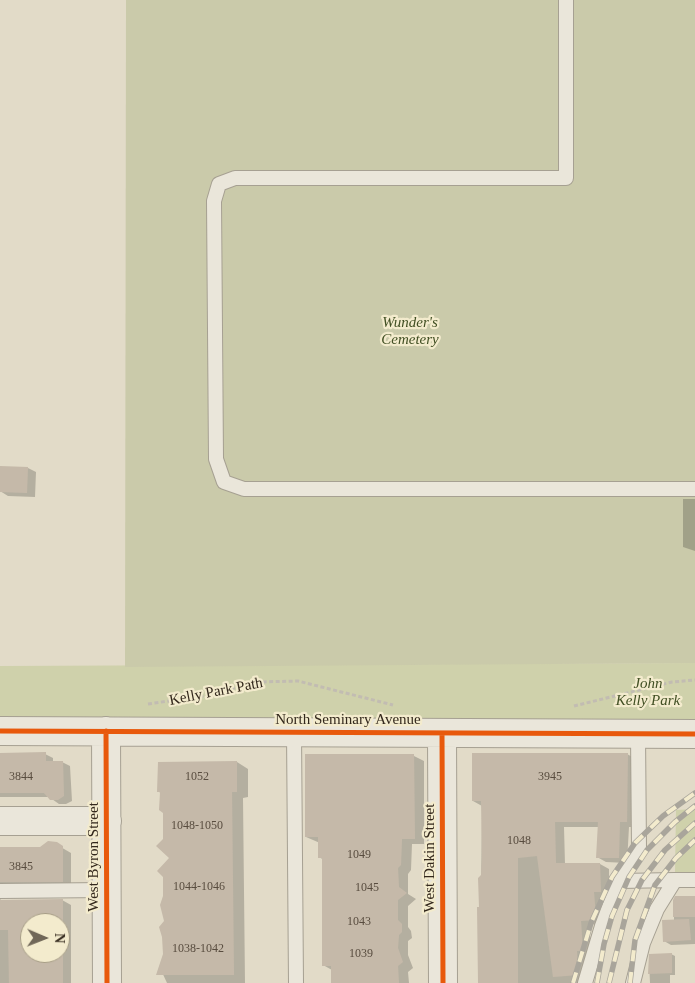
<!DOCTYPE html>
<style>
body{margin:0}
#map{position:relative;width:695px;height:983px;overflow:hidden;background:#e2dbc8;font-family:Georgia,serif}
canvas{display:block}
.north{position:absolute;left:20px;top:913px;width:50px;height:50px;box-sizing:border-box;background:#f3ebcd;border:1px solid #a69d86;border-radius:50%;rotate:91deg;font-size:14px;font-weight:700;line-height:20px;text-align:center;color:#33281c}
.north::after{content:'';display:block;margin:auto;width:18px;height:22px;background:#706758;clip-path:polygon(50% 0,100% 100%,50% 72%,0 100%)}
</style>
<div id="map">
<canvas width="695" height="983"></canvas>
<div class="north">N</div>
</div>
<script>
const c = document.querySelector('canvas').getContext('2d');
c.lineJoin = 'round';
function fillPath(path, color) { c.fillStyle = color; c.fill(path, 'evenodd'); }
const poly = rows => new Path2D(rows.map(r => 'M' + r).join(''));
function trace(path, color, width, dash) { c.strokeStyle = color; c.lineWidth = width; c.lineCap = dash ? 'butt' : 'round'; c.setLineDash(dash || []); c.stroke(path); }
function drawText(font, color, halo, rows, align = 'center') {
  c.font = font + ' Georgia,serif'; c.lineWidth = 4.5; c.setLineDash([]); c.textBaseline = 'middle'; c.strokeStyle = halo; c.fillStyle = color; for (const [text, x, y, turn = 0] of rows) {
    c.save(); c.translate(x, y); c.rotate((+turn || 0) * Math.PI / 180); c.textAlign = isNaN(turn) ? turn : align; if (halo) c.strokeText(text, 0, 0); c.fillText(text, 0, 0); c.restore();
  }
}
const green = poly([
 [695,663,695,720,0,720,0,666],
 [695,809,695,872,675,873,676,810]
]);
const cemetery = poly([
 [126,0,695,0,695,663,125,667]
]);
const shadow = poly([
 [28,468,36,472,35,497,8,496,0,491],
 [683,499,695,499,695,551,683,547],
 [0,754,45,754,53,758,53,762,62,762,70,766,72,801,66,804,59,804,49,797,0,797],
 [627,754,636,759,636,827,629,827,627,863,606,862,597,857,599,827,564,827,565,864,600,864,609,869,609,896,603,896,604,923,589,925,592,955,585,956,587,983,480,983,482,806,473,801],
 [306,756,414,756,424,761,424,844,412,844,411,870,408,874,408,894,416,899,408,906,408,927,411,931,412,938,408,941,408,955,413,968,408,972,409,983,332,983,332,970,323,965,324,860,319,857,320,843,306,837],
 [237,762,248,769,248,797,243,798,245,983,167,983,161,970,164,954,171,858,165,839,164,813,161,793,159,792],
 [52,842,71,853,71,886,0,895,0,848,40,848],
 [0,898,1,901,62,900,71,905,71,983,0,983],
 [30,923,60,923,60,953,30,953],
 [695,898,695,944,671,945,664,941,674,921,674,900],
 [671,954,675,956,675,975,670,975,670,983,650,983,649,961]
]);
const building = poly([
 [0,466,28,467,27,493,0,492],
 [46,752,46,761,63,761,64,796,58,800,50,800,44,793,0,793,0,753],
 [472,753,628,753,627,822,620,822,619,858,596,858,598,822,555,822,556,863,600,863,601,892,594,892,596,917,595,920,581,921,583,951,577,951,578,975,553,977,537,856,518,858,518,983,478,983,477,907,479,907,478,878,481,875,482,858,481,801,472,801],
 [305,754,414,754,415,839,402,839,401,865,398,868,399,887,407,893,398,900,398,920,402,924,402,932,399,935,398,948,403,962,398,966,399,983,331,983,331,966,322,966,322,858,318,858,318,837,305,837],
 [237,761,237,792,232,792,234,975,156,975,163,954,162,937,159,927,164,921,160,905,163,896,163,877,157,871,169,858,156,846,163,839,163,813,159,810,160,792,157,792,158,762],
 [48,841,57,842,63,846,63,882,0,882,0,847,40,847],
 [675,896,695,896,695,917,673,917,673,900],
 [63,899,63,983,9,983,8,930,0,930,0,900],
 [30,923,60,923,60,953,30,953],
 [689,919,691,940,663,942,662,920],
 [672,953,672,973,648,974,649,954]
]);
const path = poly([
 [148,704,203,696,258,682,298,681,393,705],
 [574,706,672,682,695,680]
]);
const lane = poly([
 [566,0,566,178,235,178,219,184,214,201,216,459,224,482,244,489,695,489],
 [294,732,296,983],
 [620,881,675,880],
 [0,891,107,890],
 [585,983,602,926,616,889,639,849,638,734],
 [633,983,643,943,657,909,675,880,695,880]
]);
const street = poly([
 [0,731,695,734],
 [106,731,107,983],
 [442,733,443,983],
 [0,821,107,821]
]);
const rail = poly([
 [573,983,591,923,612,877,635,843,663,816,695,793],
 [597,983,604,944,612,916,629,877,647,850,675,822,695,806],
 [609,983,627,910,642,880,665,850,695,823],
 [630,983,635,940,655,885,676,858,695,840]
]);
const cycleway = poly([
 [0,731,695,734],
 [106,731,107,983],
 [442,733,443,983]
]);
const numberNames = [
 ["3844",21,777],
 ["1052",197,777],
 ["3945",550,777],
 ["1048-1050",197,826],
 ["1048",519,841],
 ["1049",359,855],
 ["3845",21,867],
 ["1044-1046",199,887],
 ["1045",367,888],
 ["1043",359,922],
 ["1038-1042",198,949],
 ["1039",361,954]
];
const parkNames = [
 ["Wunder's",410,323],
 ["Cemetery",410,340],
 ["John",648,684],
 ["Kelly Park",648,701]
];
const streetNames = [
 ["Kelly Park Path",216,692,-11],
 ["North Seminary Avenue",348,720],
 ["West Byron Street",94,857,-90],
 ["West Dakin Street",430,858,-90]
];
fillPath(green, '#cfd1ab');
fillPath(cemetery, '#cacaaa');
fillPath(shadow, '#0003');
fillPath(building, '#c5b9a9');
trace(lane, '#a6a092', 16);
trace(street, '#a6a092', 30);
trace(path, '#c2bcb2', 3, [4, 2.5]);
trace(lane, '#eae6da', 14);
trace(street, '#eae6da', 28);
trace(rail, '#a9a59b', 5.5);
trace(rail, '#f3ebcd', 4, [11]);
trace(cycleway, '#e8590c', 5);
drawText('12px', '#584c3f', null, numberNames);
drawText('italic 15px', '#414f23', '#f3ebcd', parkNames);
drawText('15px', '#33281c', '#f3ebcd', streetNames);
</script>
